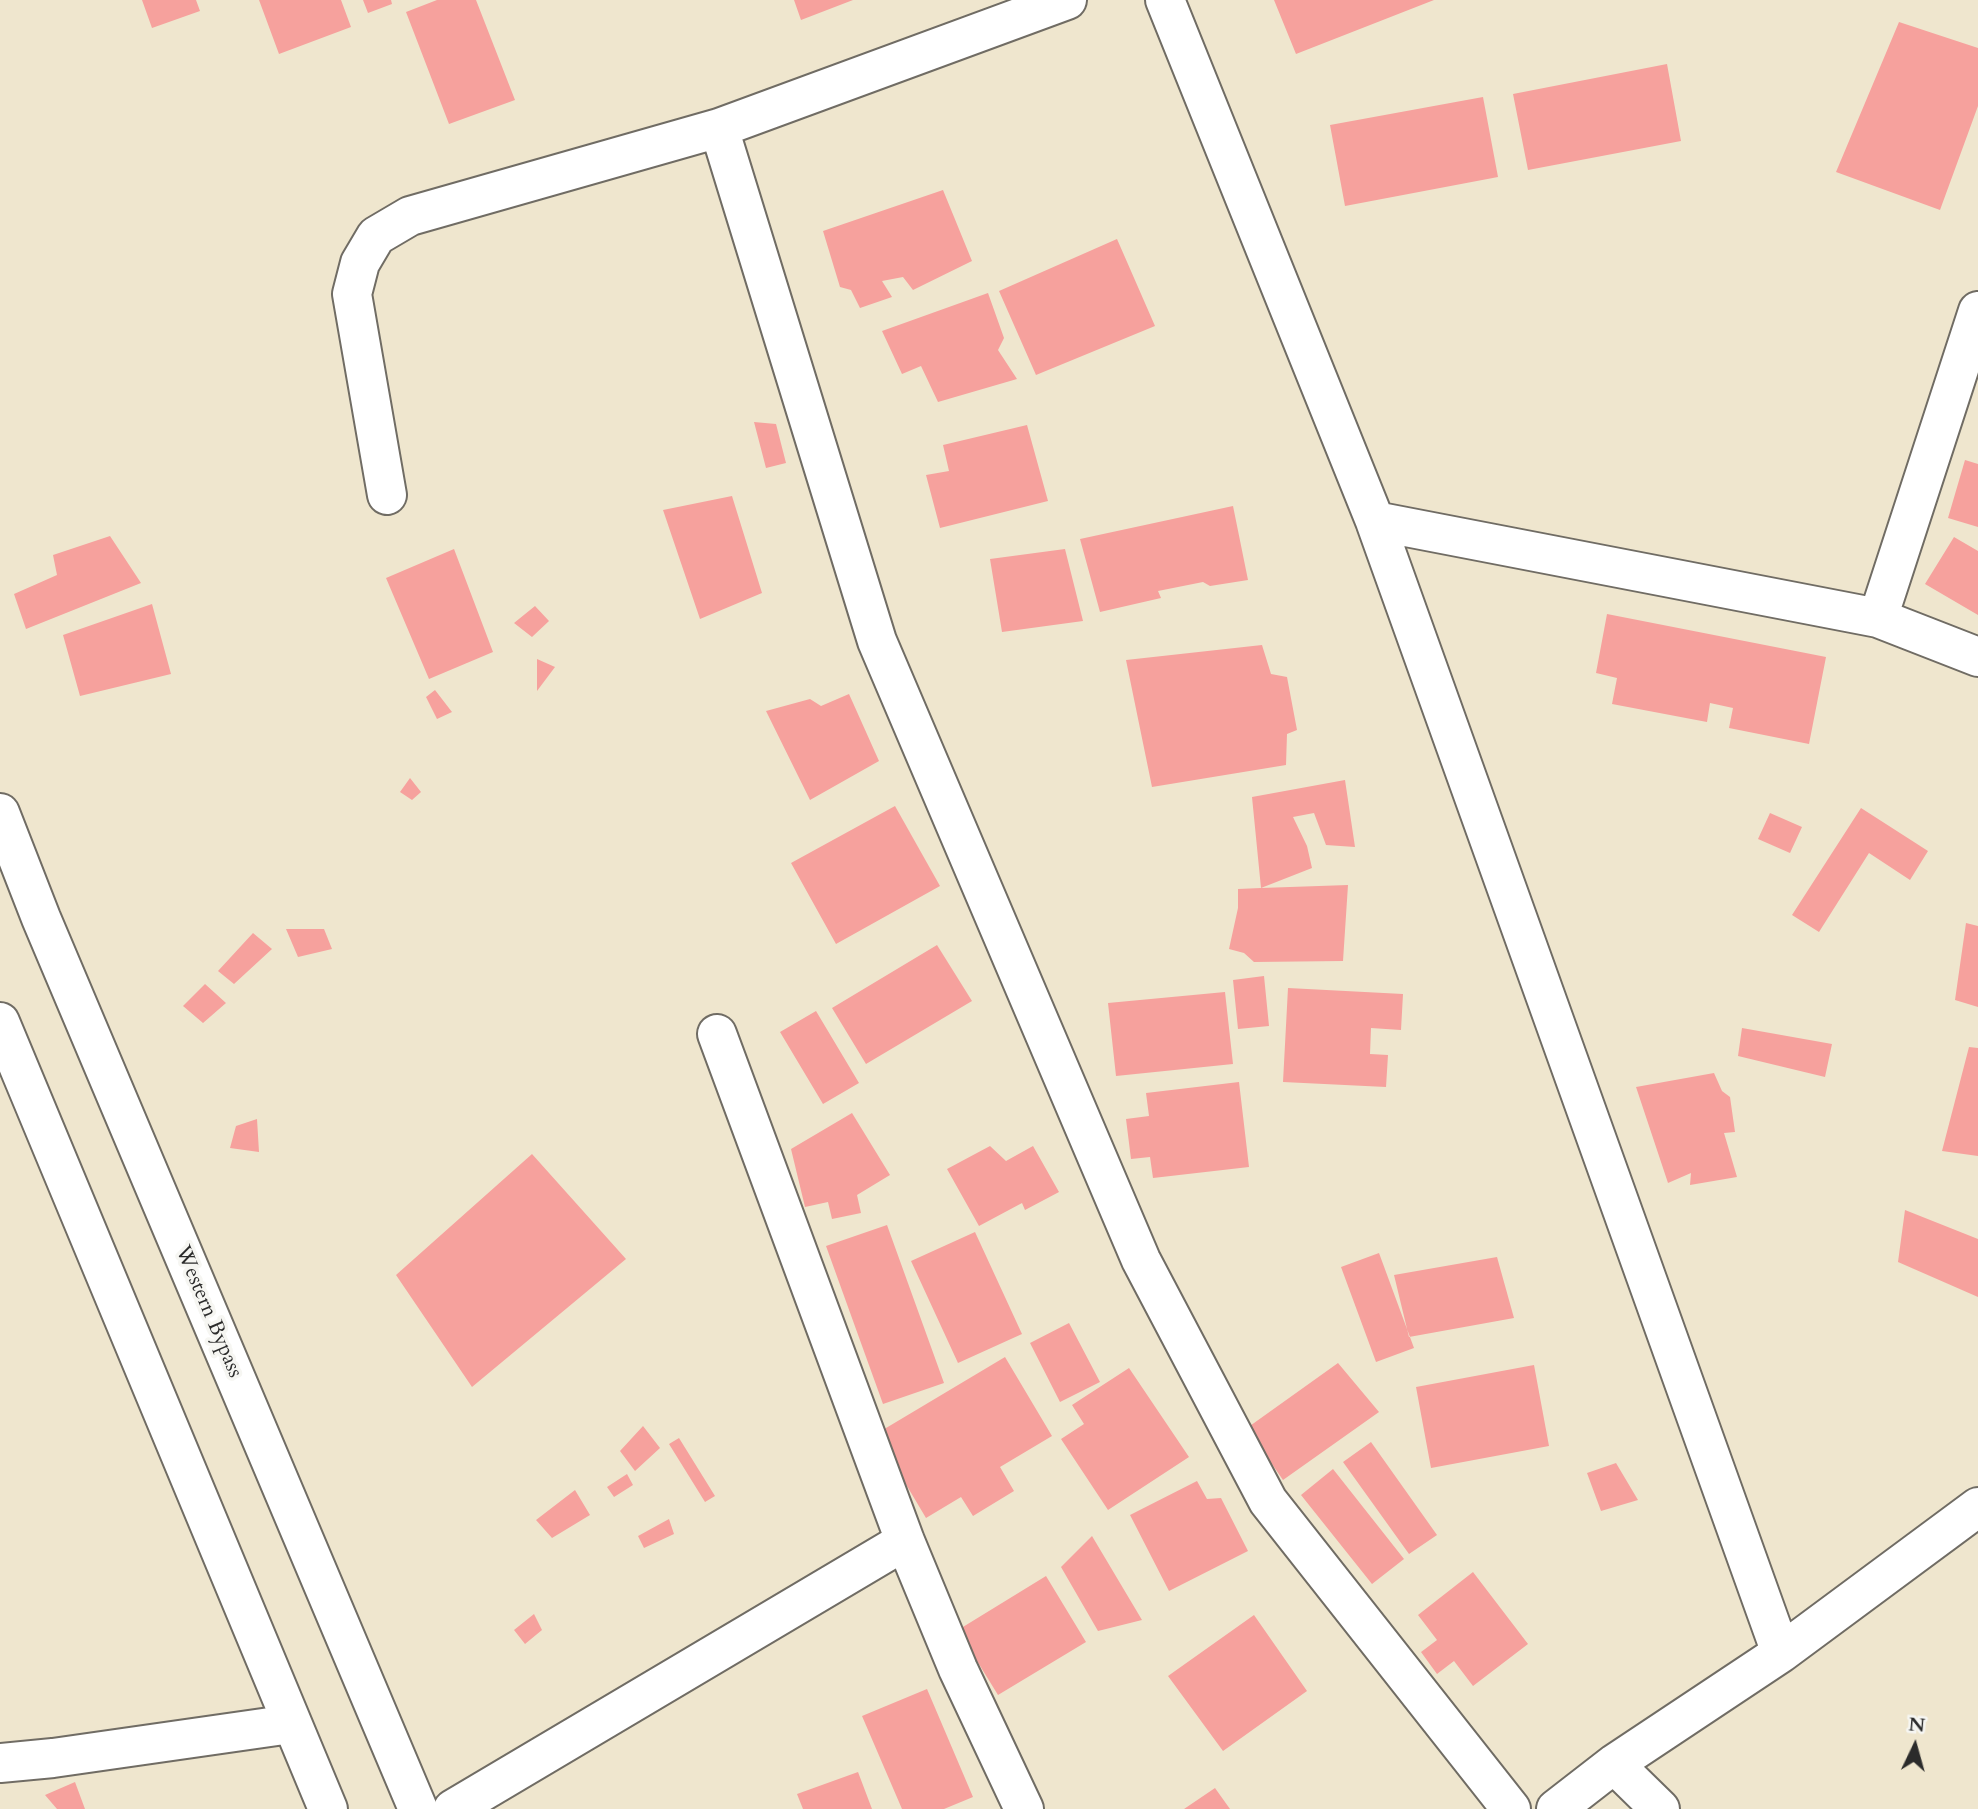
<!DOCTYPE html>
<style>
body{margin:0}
#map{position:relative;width:1978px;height:1809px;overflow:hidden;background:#efe6ce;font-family:Cardo,serif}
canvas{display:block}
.north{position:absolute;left:1880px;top:1711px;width:70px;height:70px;-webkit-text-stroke:5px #f6f6f2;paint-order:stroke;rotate:5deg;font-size:19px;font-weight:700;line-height:28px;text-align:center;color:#2b2b2b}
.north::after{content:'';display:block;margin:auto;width:24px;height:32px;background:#2b2b2b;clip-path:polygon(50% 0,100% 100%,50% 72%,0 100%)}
</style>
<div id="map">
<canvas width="1978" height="1809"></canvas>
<div class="north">N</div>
</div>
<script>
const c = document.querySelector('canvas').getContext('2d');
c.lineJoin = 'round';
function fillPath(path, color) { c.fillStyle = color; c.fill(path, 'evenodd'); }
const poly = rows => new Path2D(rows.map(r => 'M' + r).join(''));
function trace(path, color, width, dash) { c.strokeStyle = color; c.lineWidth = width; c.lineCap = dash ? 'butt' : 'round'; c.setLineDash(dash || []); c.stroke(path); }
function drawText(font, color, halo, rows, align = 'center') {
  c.font = font + ' Cardo,serif'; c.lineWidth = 7; c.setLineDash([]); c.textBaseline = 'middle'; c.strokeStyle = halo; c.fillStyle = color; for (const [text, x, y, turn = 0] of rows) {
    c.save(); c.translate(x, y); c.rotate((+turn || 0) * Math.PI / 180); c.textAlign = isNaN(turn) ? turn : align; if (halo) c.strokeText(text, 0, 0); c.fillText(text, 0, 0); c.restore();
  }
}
const building = poly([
 [142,0,196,0,200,11,152,28],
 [259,0,341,0,351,27,279,54],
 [363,0,391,0,392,4,368,13],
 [437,0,476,0,515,100,449,124,406,12],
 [794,0,853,0,801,20],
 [1274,0,1434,0,1296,54],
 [1899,22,1978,48,1978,106,1940,210,1836,172],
 [1667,64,1681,141,1528,170,1513,94],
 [1483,97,1498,177,1345,206,1330,125],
 [943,190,972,261,913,290,903,277,882,281,892,297,860,308,851,290,840,287,823,231],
 [1117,239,1155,326,1036,375,999,291],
 [988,293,1004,338,998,350,1017,379,938,402,921,366,902,374,882,331],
 [754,422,776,424,786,463,766,468],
 [1027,425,1048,501,940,528,926,475,949,471,943,445],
 [1965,460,1978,464,1978,527,1948,518],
 [732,496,762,593,700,619,663,510],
 [1233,506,1248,580,1210,586,1203,582,1158,591,1161,598,1100,612,1080,539],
 [110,536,141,583,26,629,14,594,57,575,53,555],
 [1954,537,1978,551,1978,615,1925,584],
 [454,549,493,652,429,679,386,578],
 [1065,549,1083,621,1002,632,990,559],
 [152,604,171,674,80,696,63,635],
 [535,606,549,621,532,637,514,623],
 [1607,614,1826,657,1809,744,1729,728,1733,708,1710,703,1707,722,1612,704,1617,678,1596,673],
 [1262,645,1271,674,1287,677,1297,730,1287,734,1286,765,1152,787,1126,660],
 [537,659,555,667,537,691],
 [435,690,452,712,437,719,426,697],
 [849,694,879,761,810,800,766,711,810,699,821,706],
 [410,778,421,792,412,800,400,792],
 [1345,780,1355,847,1326,845,1314,813,1293,817,1307,846,1312,868,1261,888,1348,885,1343,961,1254,962,1244,953,1229,949,1238,908,1238,889,1261,888,1252,797],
 [895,806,940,886,836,944,791,863],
 [1861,808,1928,851,1910,880,1869,853,1819,932,1792,915],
 [1770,813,1802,827,1790,853,1758,839],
 [1966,923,1978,926,1978,1007,1955,1000],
 [286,929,324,929,332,949,298,957],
 [253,933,272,949,234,984,218,971],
 [937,945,972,1001,866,1064,832,1008],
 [1264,976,1269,1026,1238,1029,1233,980],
 [205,984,226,1003,203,1023,183,1006],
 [1288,988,1403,994,1401,1030,1371,1028,1370,1054,1388,1055,1386,1087,1283,1082],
 [1225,992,1233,1064,1116,1076,1108,1003],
 [816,1011,859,1083,823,1104,780,1032],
 [1742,1028,1832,1044,1825,1077,1738,1056],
 [1969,1047,1978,1048,1978,1156,1942,1151],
 [1714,1073,1722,1091,1730,1097,1735,1132,1724,1133,1737,1177,1690,1185,1691,1173,1668,1183,1636,1087],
 [1239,1082,1249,1167,1153,1178,1150,1157,1131,1159,1126,1119,1149,1116,1146,1093],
 [852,1113,890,1175,857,1195,861,1213,832,1219,828,1202,805,1207,791,1149],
 [257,1119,259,1152,230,1148,236,1126],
 [990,1146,1006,1161,1033,1146,1059,1192,1025,1210,1022,1203,979,1226,947,1169],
 [532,1154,626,1259,472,1387,396,1275],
 [1905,1210,1978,1239,1978,1297,1898,1262],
 [887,1225,944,1383,883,1404,826,1246],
 [975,1232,1022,1334,958,1363,911,1261],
 [1379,1253,1414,1348,1376,1362,1341,1267],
 [1497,1257,1514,1318,1409,1337,1394,1275],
 [1069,1323,1100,1382,1060,1402,1030,1343],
 [1005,1357,1052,1436,1000,1467,1014,1491,973,1516,961,1497,926,1518,876,1434],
 [1338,1363,1379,1412,1283,1480,1247,1428],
 [1534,1365,1549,1446,1431,1468,1416,1387],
 [1129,1368,1189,1457,1108,1510,1061,1439,1084,1424,1072,1405],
 [643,1426,660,1448,635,1471,620,1451],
 [679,1438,715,1496,705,1502,669,1444],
 [1371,1442,1437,1535,1409,1554,1343,1462],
 [1616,1463,1638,1500,1601,1511,1587,1473],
 [1333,1469,1404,1559,1372,1584,1301,1495],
 [627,1474,633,1485,614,1497,607,1487],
 [1197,1481,1207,1499,1221,1498,1248,1551,1169,1591,1130,1515],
 [575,1490,590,1515,552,1538,536,1520],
 [669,1519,674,1534,644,1548,638,1536],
 [1092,1536,1142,1620,1098,1631,1061,1567],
 [1473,1572,1528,1644,1473,1686,1454,1661,1437,1674,1421,1652,1437,1640,1418,1615],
 [1046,1576,1086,1642,998,1695,958,1630],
 [534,1614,542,1630,525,1644,514,1630],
 [1254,1615,1307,1691,1223,1751,1168,1676],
 [927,1689,973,1797,944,1809,902,1809,862,1716],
 [858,1772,872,1809,803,1809,797,1794],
 [75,1782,85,1809,57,1809,45,1795],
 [1215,1788,1230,1809,1184,1809]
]);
const minor = poly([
 [1165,0,1375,521,1781,1653],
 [719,128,877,641,1141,1260,1268,1501,1511,1809],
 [387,495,352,294,360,263,376,236,410,216,719,128,1067,0],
 [1375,521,1878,618,1978,657],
 [1878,618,1978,311],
 [717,1034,905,1541,958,1669,1024,1809],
 [0,1763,53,1758,291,1724],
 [1614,1764,1660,1809],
 [453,1809,905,1541],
 [1556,1809,1614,1764,1781,1653,1978,1507]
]);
const major = poly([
 [0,813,41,918,418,1809],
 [0,1022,328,1809]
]);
const streetNames = [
 ["Western Bypass",208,1312,67]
];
fillPath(building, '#f6a19d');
trace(minor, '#706c64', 42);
trace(major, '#706c64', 42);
trace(minor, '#fff', 38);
trace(major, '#fff', 38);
drawText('21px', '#2b2b2b', '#f6f6f2', streetNames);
</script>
